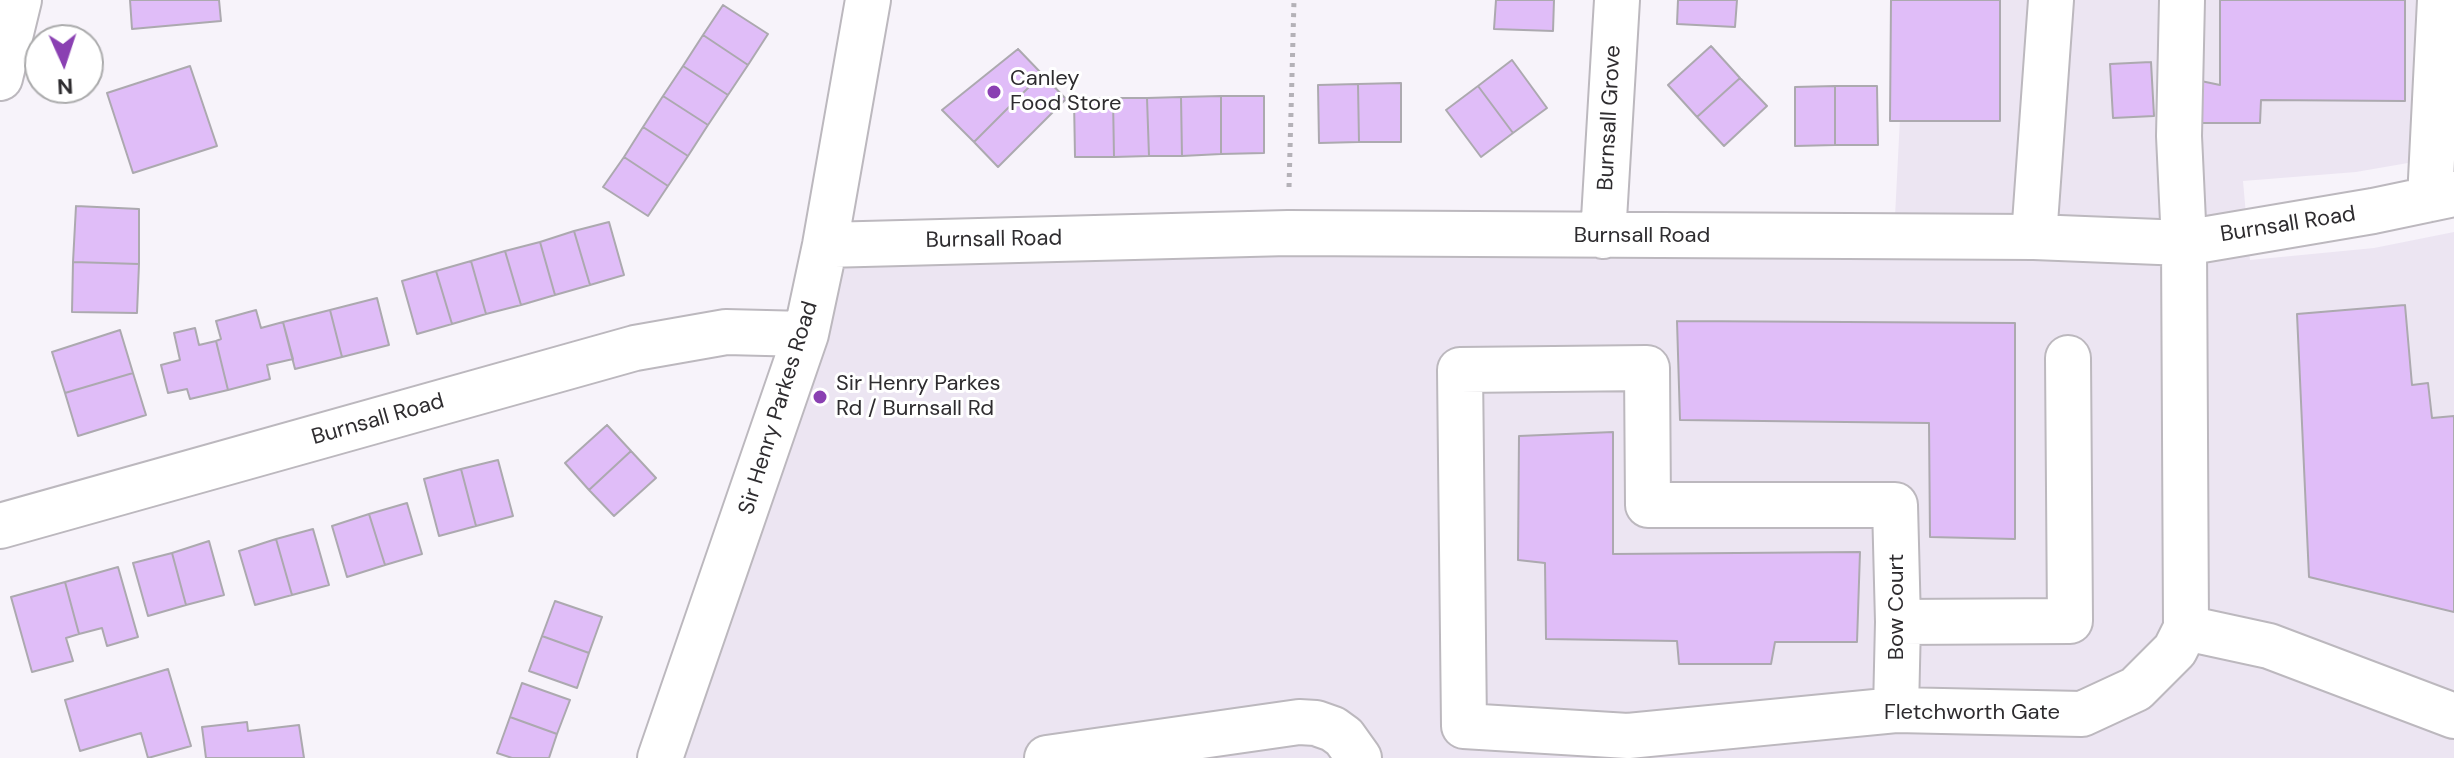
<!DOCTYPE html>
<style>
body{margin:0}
#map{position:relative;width:2454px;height:758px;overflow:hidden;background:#f7f3fa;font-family:"DM Sans",sans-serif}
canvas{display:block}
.north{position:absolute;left:24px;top:24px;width:80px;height:80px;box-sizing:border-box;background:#fff;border:2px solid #ababac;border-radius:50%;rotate:177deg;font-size:22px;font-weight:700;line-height:32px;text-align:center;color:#2e2c2f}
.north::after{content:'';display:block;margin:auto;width:28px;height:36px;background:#8a40b2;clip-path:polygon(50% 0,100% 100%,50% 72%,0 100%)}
</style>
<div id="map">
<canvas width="2454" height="758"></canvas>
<div class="north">N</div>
</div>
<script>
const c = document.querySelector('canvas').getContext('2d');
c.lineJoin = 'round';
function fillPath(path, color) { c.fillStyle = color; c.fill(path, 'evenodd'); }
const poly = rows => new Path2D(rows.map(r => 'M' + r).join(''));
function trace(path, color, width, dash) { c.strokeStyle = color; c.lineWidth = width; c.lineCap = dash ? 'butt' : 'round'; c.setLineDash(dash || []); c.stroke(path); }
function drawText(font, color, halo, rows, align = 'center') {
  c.font = font + ' "DM Sans",sans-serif'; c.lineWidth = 6; c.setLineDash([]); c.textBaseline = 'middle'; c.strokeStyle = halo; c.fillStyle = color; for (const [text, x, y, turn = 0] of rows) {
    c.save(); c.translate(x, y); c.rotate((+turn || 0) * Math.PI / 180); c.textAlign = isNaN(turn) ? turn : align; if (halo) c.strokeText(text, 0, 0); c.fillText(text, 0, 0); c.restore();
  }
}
const built = poly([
 [1906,0,2454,0,2454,155,2356,172,2243,181,2250,260,2374,248,2454,232,2454,758,660,758,825,245,1894,236]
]);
const building = poly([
 [130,0,219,0,221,21,132,29,130,0],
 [1496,0,1554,0,1553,31,1494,29,1496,0],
 [1678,0,1737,0,1735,27,1677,24,1678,0],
 [1891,0,2000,0,2000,121,1890,121,1891,0],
 [2220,0,2405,0,2405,101,2261,100,2260,123,2197,123,2201,81,2220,85,2220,0],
 [723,5,768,34,748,65,703,35,723,5],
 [703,35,748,65,728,95,683,66,703,35],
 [1711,46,1740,78,1697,117,1668,85,1711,46],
 [1018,49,1042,74,974,142,942,110,1018,49],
 [1512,60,1547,108,1513,133,1478,86,1512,60],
 [2151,62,2154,116,2113,118,2110,64,2151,62],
 [190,66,217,146,133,173,107,93,190,66],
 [683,66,728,95,708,125,663,96,683,66],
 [1042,74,1066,99,998,167,974,142,1042,74],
 [1740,78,1767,106,1724,146,1697,117,1740,78],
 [1401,83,1401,142,1359,142,1358,84,1401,83],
 [1358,84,1359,142,1319,143,1318,85,1358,84],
 [1478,86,1513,133,1481,157,1446,110,1478,86],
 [1835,86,1877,86,1878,145,1835,145,1835,86],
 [1835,86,1835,145,1795,146,1795,87,1835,86],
 [663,96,708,125,688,156,643,127,663,96],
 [1221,96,1264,96,1264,153,1221,154,1221,96],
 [1221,96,1221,154,1182,156,1181,97,1221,96],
 [1181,97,1182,156,1149,156,1147,98,1181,97],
 [1113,98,1147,98,1149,156,1114,157,1113,98],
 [1113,98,1114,157,1075,157,1074,99,1113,98],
 [643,127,688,156,668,186,624,157,643,127],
 [624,157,668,186,648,216,603,187,624,157],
 [76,206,139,209,139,264,73,262,76,206],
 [609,222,624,275,590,285,574,231,609,222],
 [574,231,590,285,555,295,540,242,574,231],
 [540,242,555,295,521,305,505,251,540,242],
 [505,251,521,305,486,314,471,261,505,251],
 [471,261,486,314,452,324,436,271,471,261],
 [73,262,139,264,137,313,72,312,73,262],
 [436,271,452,324,417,334,402,281,436,271],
 [377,298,389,345,342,357,330,310,377,298],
 [2405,305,2412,385,2428,383,2432,418,2454,416,2454,612,2309,577,2297,314,2405,305],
 [256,310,261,328,283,322,293,359,267,365,270,379,228,390,216,341,221,339,216,321,256,310],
 [330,310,342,357,295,369,283,322,330,310],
 [1677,321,2015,323,2015,539,1930,537,1929,423,1680,420,1677,321],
 [195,328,199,345,216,341,228,390,190,399,187,389,168,393,161,365,180,360,174,333,195,328],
 [120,330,133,373,65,393,52,352,120,330],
 [133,373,146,415,78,436,65,393,133,373],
 [607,425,631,451,589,490,565,463,607,425],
 [1613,432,1613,554,1860,552,1857,642,1775,642,1771,664,1679,664,1677,641,1546,639,1545,563,1518,560,1519,436,1613,432],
 [631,451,656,478,614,516,589,490,631,451],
 [498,460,513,516,476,526,461,469,498,460],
 [461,469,476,526,439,536,424,479,461,469],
 [407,503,422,554,385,565,369,514,407,503],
 [369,514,385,565,347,577,332,526,369,514],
 [313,529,329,585,292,595,276,539,313,529],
 [276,539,292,595,255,605,239,551,276,539],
 [209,541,224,595,186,605,172,553,209,541],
 [172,553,186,605,148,616,133,563,172,553],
 [118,567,138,637,107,646,102,628,79,634,65,582,118,567],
 [65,582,79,634,66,638,73,661,32,672,11,597,65,582],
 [555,601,602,617,589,653,542,636,555,601],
 [542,636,589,653,577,688,529,671,542,636],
 [168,669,191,746,148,758,141,733,80,751,65,700,168,669],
 [522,683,570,700,557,734,510,717,522,683],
 [510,717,557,734,549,758,512,758,497,753,510,717],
 [247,722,248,731,299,725,304,758,206,758,202,727,247,722]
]);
const path = poly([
 [1289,187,1294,0]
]);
const minor = poly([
 [0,78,19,0],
 [2430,199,2440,0],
 [1603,236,1617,0],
 [2034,237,2051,0],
 [825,245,1288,233,2034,237,2184,243,2373,211,2454,194],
 [0,526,635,348,726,332,806,334],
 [1898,622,2070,621,2068,358],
 [2186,628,2269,646,2454,716],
 [1896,710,1898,622,1895,505,1648,505,1647,368,1460,370,1464,726,1628,736,1896,710,2082,714,2136,689,2175,650,2186,628,2184,243,2179,136,2182,0],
 [660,758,806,334,825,245,868,0],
 [1047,758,1299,722,1316,723,1333,729,1344,737,1359,758]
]);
const markers = [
 [994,92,8,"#8a40b2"],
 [820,397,8,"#8a40b2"]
];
const poiNames = [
 ["Canley",1010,79],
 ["Food Store",1010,104],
 ["Sir Henry Parkes",836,384],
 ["Rd / Burnsall Rd",836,409]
];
const streetNames = [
 ["Burnsall Grove",1610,118,-87],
 ["Burnsall Road",2288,225,-9],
 ["Burnsall Road",1642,236],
 ["Burnsall Road",994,240,-1],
 ["Sir Henry Parkes Road",779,408,-73],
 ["Burnsall Road",378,420,-16],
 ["Bow Court",1897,607,-90],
 ["Fletchworth Gate",1972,713]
];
fillPath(built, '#ece5f2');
fillPath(building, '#e0bdf8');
trace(building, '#aca9af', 2);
trace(minor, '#bcb8be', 48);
trace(path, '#b4b1b7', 5, [4, 6]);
trace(minor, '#fff', 44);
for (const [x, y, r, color] of markers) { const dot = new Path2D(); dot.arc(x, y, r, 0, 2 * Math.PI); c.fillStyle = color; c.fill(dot); trace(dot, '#fff', 3); }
drawText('22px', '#2e2c2f', '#fff', poiNames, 'left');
drawText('22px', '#2e2c2f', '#fff', streetNames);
</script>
